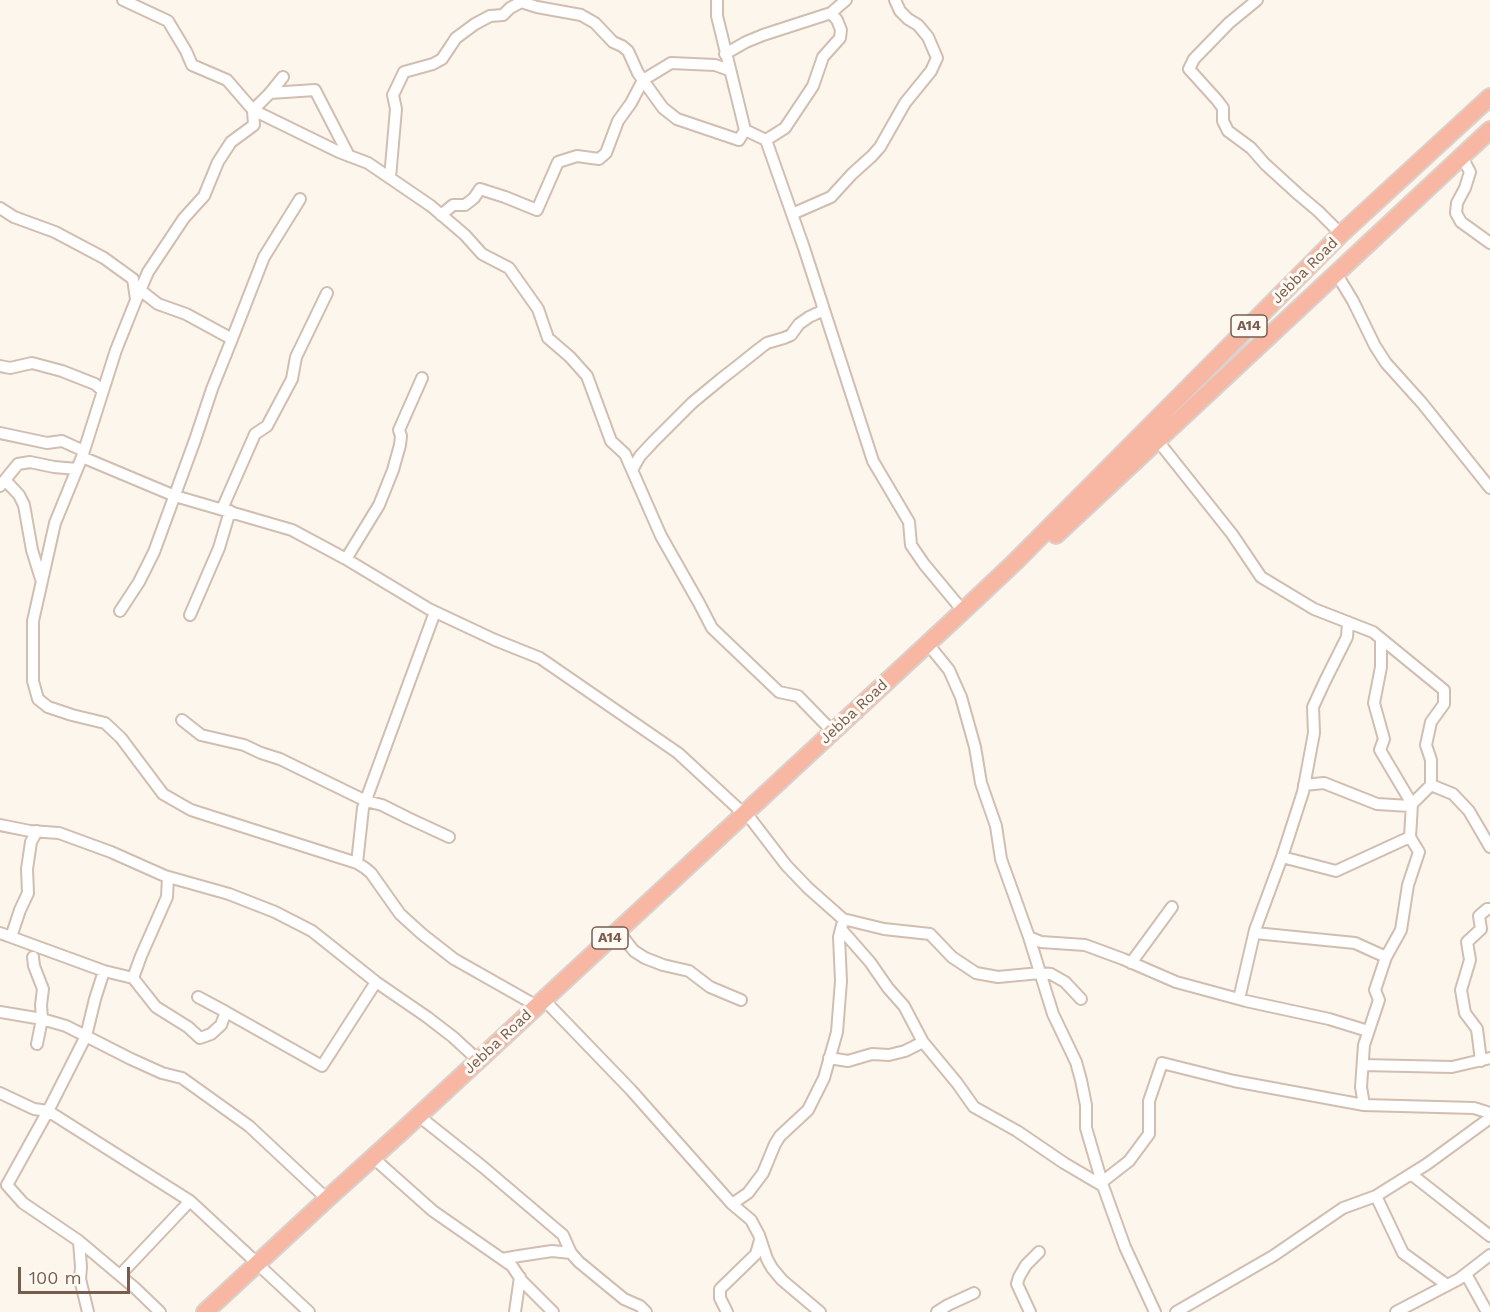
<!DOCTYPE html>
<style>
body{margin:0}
#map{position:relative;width:1490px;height:1312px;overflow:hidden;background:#fdf6ec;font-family:"Work Sans",sans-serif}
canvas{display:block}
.scale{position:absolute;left:18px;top:1267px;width:112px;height:27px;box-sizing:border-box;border:3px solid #7a5c4d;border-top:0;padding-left:8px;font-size:18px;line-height:21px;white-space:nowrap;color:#7a5c4d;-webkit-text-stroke:4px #fffaf3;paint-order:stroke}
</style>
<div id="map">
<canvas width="1490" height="1312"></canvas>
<div class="scale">100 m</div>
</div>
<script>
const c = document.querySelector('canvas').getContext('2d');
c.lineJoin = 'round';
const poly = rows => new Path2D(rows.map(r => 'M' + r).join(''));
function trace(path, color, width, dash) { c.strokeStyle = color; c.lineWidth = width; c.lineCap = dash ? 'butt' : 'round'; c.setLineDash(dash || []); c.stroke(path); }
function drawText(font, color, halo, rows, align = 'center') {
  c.font = font + ' "Work Sans",sans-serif'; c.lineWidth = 6; c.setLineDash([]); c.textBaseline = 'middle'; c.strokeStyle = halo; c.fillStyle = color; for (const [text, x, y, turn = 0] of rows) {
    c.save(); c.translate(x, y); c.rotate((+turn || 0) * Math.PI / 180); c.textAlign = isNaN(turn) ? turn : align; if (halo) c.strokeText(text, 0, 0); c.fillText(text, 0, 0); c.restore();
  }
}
const minor = poly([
 [123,0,168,21,186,51,192,65,227,80,253,110,339,152,368,163,431,206,465,235,482,254,509,268,538,309,548,338,570,357,587,376,611,441,625,454,661,536,699,603,712,628,779,692,798,696,833,732],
 [717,0,717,16,745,130,766,140,804,248,873,461,909,522,911,545,924,564,963,611],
 [1257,0,1229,23,1194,59,1189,69,1217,100,1223,108,1223,121,1228,131,1251,148,1265,164,1299,195,1318,211,1341,234],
 [725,54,746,42,763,35,831,13,846,0],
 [283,77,270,93,253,110,254,125,231,142,218,162,204,196,184,218,148,272,136,300,116,350,82,457,55,523,33,621,33,681,38,699,48,707,72,715,105,723,121,738,163,794,191,810,357,863,365,868,371,873,400,914,422,934,454,959,537,1006],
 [270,93,315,90,349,156],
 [766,140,785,128,813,86,823,57,840,38,841,30,837,20,831,13],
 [1462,157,1470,172,1465,188,1457,203,1456,213,1461,222,1490,243],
 [390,178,396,109,393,95,404,72,433,64,442,59,456,38,475,24,490,16,503,15,510,8,521,2,537,7,581,15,595,23,613,42,622,46,628,51,638,73,650,90,663,108,677,119,739,140,745,130],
 [0,208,14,217,55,232,104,258,133,279,136,299],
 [792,214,831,197,852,174,872,156,880,147,905,103,931,71,937,58,928,37,918,25,908,19,900,11,895,0],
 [441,215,453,205,465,205,474,198,480,189,505,197,537,210,558,162,577,156,599,159,606,153,618,121,631,103,643,80,671,63,715,65,729,70],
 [1336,273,1353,301,1375,346,1386,363,1422,403,1490,488],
 [232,339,264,257,300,199],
 [0,366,10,368,32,363,62,371,95,384,103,391],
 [0,433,47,443,62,441,84,451],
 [1158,441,1232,534,1261,577,1314,609,1373,632,1444,690,1444,704,1431,722,1426,745,1431,760,1431,785],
 [82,457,175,496,292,530,346,559,429,609,495,640,540,658,678,753,744,814],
 [632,470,640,456,653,442,692,403,721,379,739,365,759,349,767,343,784,338,791,335,799,324,809,317,824,310],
 [5,480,19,495,24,505,32,550,41,579],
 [0,486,18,464,30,462,54,467,77,469],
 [222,509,255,434,267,426,292,379,296,357,327,293],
 [346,559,379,505,393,470,400,445,401,436,399,430,422,378],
 [120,611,139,582,154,552,195,440,212,389,232,339,186,314,158,304,140,290],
 [190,615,219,548,230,511],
 [932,649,949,670,961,697,975,747,981,783,996,826,1001,859,1029,937,1053,1014,1076,1062,1081,1080,1086,1105,1086,1128,1103,1186,1125,1247,1155,1312],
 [182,720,201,735,244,745,261,753,280,759,366,801,382,805,408,818,449,837],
 [1304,785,1324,783,1377,804,1410,806,1431,785,1453,794,1469,811,1490,847],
 [750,818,786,865,808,888,843,919,884,929,930,934,952,957,976,973,998,977,1040,973,1051,974,1065,982,1081,999],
 [0,825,30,831,59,833,111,852,165,876,229,894,275,912,312,931,376,982,427,1017,453,1037,478,1060],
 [37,831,31,842,27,869,28,893,20,910,11,937,104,971,133,978],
 [1282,857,1336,871,1410,837,1412,804,1380,750,1384,739,1374,703,1381,667,1381,639],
 [357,863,363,808,435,612],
 [168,877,167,897,141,956,133,978,156,1007,188,1027,200,1038,211,1034,221,1025,226,1012,198,997],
 [841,929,870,962,888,988,904,1006,923,1042,957,1083,974,1107,1017,1131,1064,1163,1103,1186],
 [0,933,11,937],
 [1255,933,1355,943,1386,957],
 [623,937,634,951,645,958,663,965,689,971,710,987,741,1000],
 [1029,937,1041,942,1085,945,1123,959,1176,982,1246,1001,1329,1019,1368,1031],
 [33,957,34,966,43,989,41,1005,42,1019,37,1044],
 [1131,963,1172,907],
 [104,971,95,999,86,1036,48,1111,7,1185,23,1203,79,1241,135,1288,160,1312],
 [1239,999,1255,930,1282,857,1303,792,1314,733,1313,707,1325,681,1347,637,1348,622],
 [549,1005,631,1090,732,1204,751,1220,759,1235,767,1259,772,1268,782,1280,820,1312],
 [0,1012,42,1019,66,1026,131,1059,162,1073,182,1078,249,1126,327,1199],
 [226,1012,322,1066,376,982],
 [829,1058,848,1061,872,1054,889,1055,905,1051,923,1042],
 [1481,1061,1477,1029,1465,1013,1461,990,1470,960,1467,942,1481,929,1479,916,1487,909,1490,909],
 [1363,1065,1452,1067,1490,1058],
 [0,1093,34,1109,48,1111,190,1201,120,1275],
 [1364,1105,1361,1087,1364,1045,1379,1000,1375,990,1386,957,1401,930,1408,885,1419,852,1410,837],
 [425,1121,483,1167,563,1235,571,1253,579,1262,624,1299,640,1306,646,1312],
 [379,1163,433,1211,512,1266,522,1281,553,1312],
 [1411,1174,1490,1236],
 [1102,1182,1129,1161,1149,1134,1149,1101,1162,1063,1234,1081,1364,1105,1474,1108,1490,1113],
 [1376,1196,1403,1253,1447,1285],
 [190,1201,258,1264],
 [732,1204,748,1193,763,1173,775,1144,780,1136,808,1110,824,1078,837,1032,841,981,839,937,842,925],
 [79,1241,81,1267,80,1279,88,1312],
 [502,1259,519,1256,552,1251,571,1253],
 [264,1270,309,1312],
 [1466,1274,1487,1312],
 [515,1312,520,1277],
 [727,1312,720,1298,720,1289,756,1254,760,1240],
 [937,1312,948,1305,974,1293],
 [1030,1312,1017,1284,1019,1277,1026,1265,1039,1252],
 [1176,1312,1273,1256,1343,1208,1376,1196,1427,1164,1490,1118],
 [1396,1312,1459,1279,1490,1255]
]);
const highway = poly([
 [1056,535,1490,130],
 [205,1312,327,1199,399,1134,963,611,1015,562,1341,234,1490,97]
]);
const shields = [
 [1249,326,36],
 [610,938,36]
];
const shieldNames = [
 ["A14",1249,326],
 ["A14",610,938]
];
const streetNames = [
 ["Jebba Road",1305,271,-45],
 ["Jebba Road",854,712,-43],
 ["Jebba Road",498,1042,-43]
];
trace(minor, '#d1beb0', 14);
trace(highway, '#dad1cd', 20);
trace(minor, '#fff', 10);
trace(highway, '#f7b7a3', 16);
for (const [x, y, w] of shields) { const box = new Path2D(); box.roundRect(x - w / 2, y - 11, w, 22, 4.5); c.fillStyle = '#fffaf3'; c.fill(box); trace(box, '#7a5c4d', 1.5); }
drawText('bold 14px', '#7a5c4d', null, shieldNames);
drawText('15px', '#7a5c4d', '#fffaf3', streetNames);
</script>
